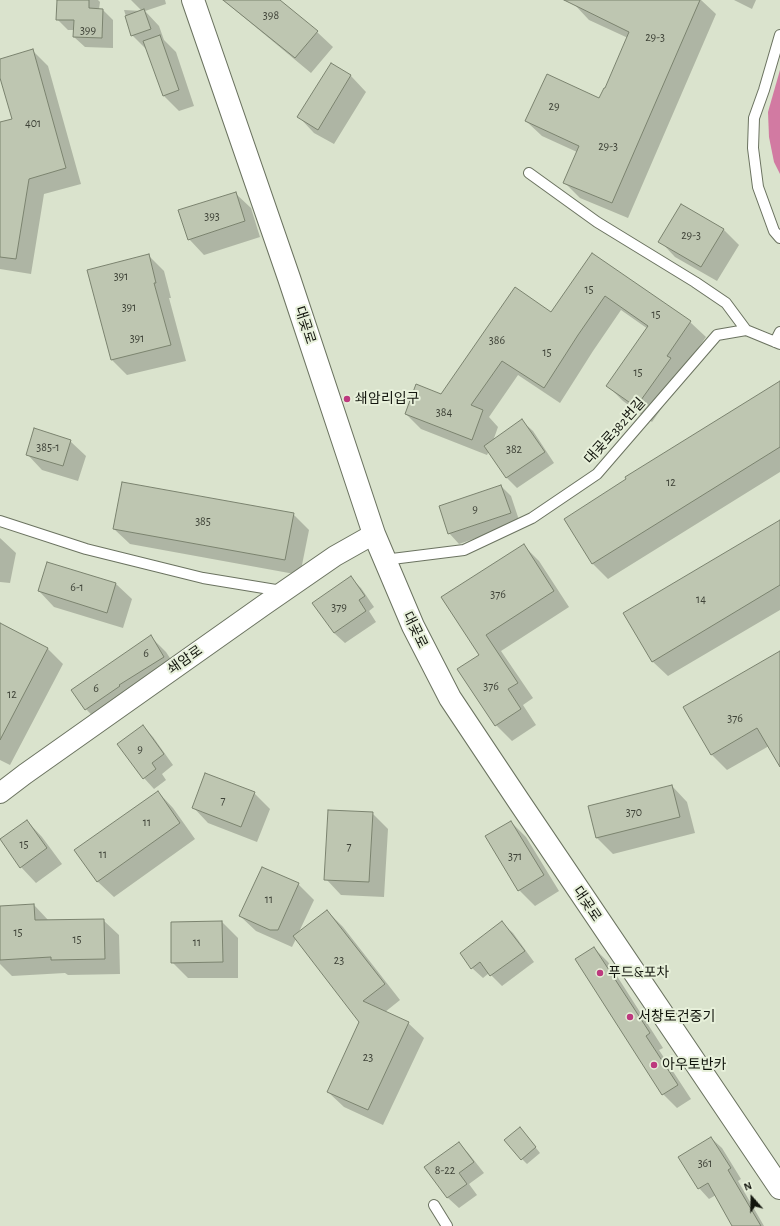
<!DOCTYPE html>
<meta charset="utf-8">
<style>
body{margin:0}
#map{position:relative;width:780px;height:1226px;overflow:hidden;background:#dae3cd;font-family:"Alegreya Sans",sans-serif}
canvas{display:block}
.north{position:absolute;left:732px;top:1178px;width:40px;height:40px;-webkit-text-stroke:3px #e7f0da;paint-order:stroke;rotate:340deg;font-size:11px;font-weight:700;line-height:16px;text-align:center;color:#13160e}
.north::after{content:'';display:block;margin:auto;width:14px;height:18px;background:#13160e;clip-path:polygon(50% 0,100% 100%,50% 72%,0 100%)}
</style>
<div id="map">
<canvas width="780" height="1226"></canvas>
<div class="north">N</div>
</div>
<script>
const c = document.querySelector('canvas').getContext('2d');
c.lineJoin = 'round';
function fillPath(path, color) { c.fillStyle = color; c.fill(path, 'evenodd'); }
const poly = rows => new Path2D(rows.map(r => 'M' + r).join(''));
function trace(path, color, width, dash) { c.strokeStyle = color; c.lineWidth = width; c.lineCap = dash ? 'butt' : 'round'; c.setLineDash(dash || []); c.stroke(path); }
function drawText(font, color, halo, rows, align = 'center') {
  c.font = font + ' "Alegreya Sans","Noto Sans KR",sans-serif'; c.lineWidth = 4; c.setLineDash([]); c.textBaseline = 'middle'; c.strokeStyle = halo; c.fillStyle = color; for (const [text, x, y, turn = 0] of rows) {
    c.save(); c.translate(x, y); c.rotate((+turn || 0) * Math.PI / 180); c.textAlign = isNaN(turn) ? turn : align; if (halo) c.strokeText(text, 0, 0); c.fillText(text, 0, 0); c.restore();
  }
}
const forest = poly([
 [780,70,780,174,774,162,769,137,768,112]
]);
const shadow = poly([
 [58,0,98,0,100,2,99,9,103,10,113,20,113,48,85,47,74,37,74,30,68,30,57,19],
 [131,0,165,0,166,4,145,11,159,26,164,40,176,52,194,106,179,111,163,95,148,51,132,35,124,10,142,11],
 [223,0,279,0,317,32,333,47,311,73],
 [576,0,701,0,716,14,628,218,580,198,564,182,577,152,542,136,526,121,600,100,606,90,628,38,589,20,574,4],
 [734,0,756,0,752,9],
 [32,50,48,66,81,184,44,194,31,274,0,269,0,123,13,120,0,75,0,60],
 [331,64,351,76,366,92,334,144,314,133,299,117],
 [235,193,251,208,260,237,204,255,189,239],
 [723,229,739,245,717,281,675,257,660,241],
 [593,254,690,322,706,337,682,371,685,375,652,422,623,401,608,386,648,329,621,310,593,351,560,403,518,375,489,417,498,427,493,441,522,421,533,431,554,463,517,488,507,478,489,451,487,455,421,429,406,414,441,395,551,313],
 [148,255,164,271,171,298,169,298,186,361,127,375,112,360,88,271],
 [780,382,780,472,608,579,592,563],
 [70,441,86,456,78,481,42,470,27,454],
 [501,486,511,496,520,523,459,544,449,533],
 [293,514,309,530,300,575,130,544,114,529],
 [780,521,780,610,668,676,652,661],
 [0,538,16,553,10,583,0,582],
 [524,546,539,561,569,607,501,651,533,698,523,705,536,725,512,741,496,725,459,669,480,655,443,597],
 [48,563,116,584,132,599,123,628,54,607,39,591],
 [351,578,361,588,374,607,369,611,376,622,345,643,334,633],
 [5,626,48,649,63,664,10,765,0,760,0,635],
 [151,637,166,652,179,672,101,725,86,709],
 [780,652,780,765,769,746,727,770,712,755,685,707],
 [143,726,153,737,173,765,162,774,166,780,154,789,144,778],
 [672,786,687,802,695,833,613,854,597,838,589,807],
 [158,792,173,808,195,839,114,897,98,882,76,850],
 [254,793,270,809,257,842,208,823,193,807],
 [372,813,388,829,384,897,341,895,326,879],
 [27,821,42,837,62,864,36,883,21,867],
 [511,822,526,837,559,891,535,906,519,890],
 [298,884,314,900,298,934,327,911,343,927,400,1000,385,1012,408,1023,424,1038,383,1125,344,1107,328,1092,361,1021,296,939,292,947,256,931,240,916],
 [34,905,49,921,103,920,119,935,120,974,68,975,65,973,12,976,0,964,0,907],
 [222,922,238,938,238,978,188,978,172,962,172,923],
 [502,923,513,933,534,962,502,986,489,973,483,978,472,968],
 [594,948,608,962,663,1048,659,1050,691,1099,677,1108,663,1094],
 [525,1134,540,1153,527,1164,522,1159],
 [711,1138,722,1148,741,1179,738,1181,764,1226,733,1226,716,1195,709,1199,699,1188],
 [459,1143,469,1154,484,1173,469,1184,477,1195,459,1208,448,1198,426,1168]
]);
const building = poly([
 [57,0,89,0,89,8,103,9,102,38,73,37,74,20,56,20,57,0],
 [223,0,280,0,318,31,295,58,223,0],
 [564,0,700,0,612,203,563,183,579,146,525,121,547,74,599,98,604,88,605,88,629,32,564,0],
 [144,9,151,29,131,36,125,16,144,9],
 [160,35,179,90,163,96,143,41,160,35],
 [33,49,66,168,29,179,16,259,0,257,0,122,12,119,0,78,0,59,33,49],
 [331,63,351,75,318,130,297,117,331,63],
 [236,192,245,221,188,240,178,210,236,192],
 [681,204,724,229,701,267,658,242,681,204],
 [592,253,691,321,667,356,671,358,636,407,606,386,648,326,605,296,578,335,544,388,502,361,471,405,483,410,472,440,405,414,416,384,441,394,515,287,551,312,592,253],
 [149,254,156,283,154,283,171,345,111,360,87,270,149,254],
 [780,381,780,447,592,564,564,519,626,479,625,477,780,381],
 [522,419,545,452,506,478,484,446,522,419],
 [34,428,71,440,63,466,26,455,34,428],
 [122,482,294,513,285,560,113,529,122,482],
 [501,485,511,513,448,534,439,506,501,485],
 [780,520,780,585,652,662,623,613,780,520],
 [524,544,554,591,486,635,518,683,508,689,521,709,495,726,457,669,479,655,441,597,524,544],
 [47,562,116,583,107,613,38,591,47,562],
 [351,576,365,596,359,600,366,611,334,633,312,603,351,576],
 [0,623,48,648,0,740,0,623],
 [151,635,164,657,119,685,120,686,85,710,71,690,151,635],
 [780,651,780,767,757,728,711,755,683,707,780,651],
 [143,725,164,754,152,763,156,769,143,779,117,744,143,725],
 [205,773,255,792,241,827,192,808,205,773],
 [672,785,680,817,596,838,588,806,672,785],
 [158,791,180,823,97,882,74,850,158,791],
 [328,810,373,812,369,882,324,880,328,810],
 [27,820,47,848,20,868,0,839,27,820],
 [511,821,544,875,518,891,485,836,511,821],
 [262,867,299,883,278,930,270,930,239,916,262,867],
 [34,904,35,920,104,919,105,959,51,960,51,957,0,960,0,906,34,904],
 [327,910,385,984,363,1001,409,1022,368,1110,327,1092,359,1022,293,936,327,910],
 [222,921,223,962,171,963,171,922,222,921],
 [502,921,525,951,490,976,480,962,471,969,460,953,502,921],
 [594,947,650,1033,646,1036,678,1085,662,1095,575,959,594,947],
 [520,1127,536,1147,521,1160,504,1140,520,1127],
 [711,1137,731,1168,728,1170,761,1226,732,1226,708,1183,698,1189,678,1157,711,1137],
 [459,1142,474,1162,459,1173,467,1184,447,1198,424,1167,459,1142]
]);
const service = poly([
 [780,35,764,90,754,118,753,148,758,187,774,231,780,238],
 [529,173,597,222,695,282,726,303,746,330],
 [775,342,780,332],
 [0,521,86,549,203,578,282,591],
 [384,560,464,550,532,518,597,474,717,335,746,330,780,344],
 [434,1205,447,1226]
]);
const minor = poly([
 [0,793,25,774,264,605,335,556,374,534]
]);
const tertiary = poly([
 [193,0,289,278,374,534,413,626,450,698,518,800,780,1188]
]);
const markers = [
 [347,399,4,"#bd397e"],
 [600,973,4,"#bd397e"],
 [630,1017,4,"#bd397e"],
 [654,1065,4,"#bd397e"]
];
const numberNames = [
 ["398",271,15],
 ["399",88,30],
 ["29-3",655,37],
 ["29",554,106],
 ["401",33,123],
 ["29-3",608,146],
 ["393",212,216],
 ["29-3",691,235],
 ["391",121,276],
 ["15",589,289],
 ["391",129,307],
 ["15",656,314],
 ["391",137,338],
 ["386",497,340],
 ["15",547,352],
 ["15",638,372],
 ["384",444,412],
 ["385-1",48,447],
 ["382",514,449],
 ["12",671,482],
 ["9",475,509],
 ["385",203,521],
 ["6-1",77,587],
 ["376",498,594],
 ["14",701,599],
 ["379",339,607],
 ["6",146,653],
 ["376",491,686],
 ["6",96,688],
 ["12",12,694],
 ["376",735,718],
 ["9",140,749],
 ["7",223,800],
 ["370",634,812],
 ["11",147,822],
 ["15",24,844],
 ["7",349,846],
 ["11",103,854],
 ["371",515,856],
 ["11",269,899],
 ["15",18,932],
 ["15",77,939],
 ["11",197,942],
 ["23",339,960],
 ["23",368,1057],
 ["361",705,1163],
 ["8-22",445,1170]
];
const streetNames = [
 ["대곶로",305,325,72],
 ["대곶로382번길",615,431,-48],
 ["대곶로",415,630,64],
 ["쇄암로",185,660,-35],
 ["대곶로",587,904,56]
];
const poiNames = [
 ["쇄암리입구",355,399],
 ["푸드&포차",608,973],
 ["서창토건중기",638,1017],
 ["아우토반카",662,1065]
];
fillPath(forest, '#d27aa2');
fillPath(shadow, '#0003');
fillPath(building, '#bec6b1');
trace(building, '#7b836f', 1);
trace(service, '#6b7360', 12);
trace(minor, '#6b7360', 22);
trace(tertiary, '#6b7360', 24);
trace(service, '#fff', 10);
trace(minor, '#fff', 20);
trace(tertiary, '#fff', 22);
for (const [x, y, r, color] of markers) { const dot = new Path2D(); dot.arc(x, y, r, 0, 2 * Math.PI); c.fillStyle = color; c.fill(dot); trace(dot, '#e7f0da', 1.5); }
drawText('12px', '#3e4237', null, numberNames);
drawText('14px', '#13160e', '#e7f0da', streetNames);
drawText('14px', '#13160e', '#e7f0da', poiNames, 'left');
</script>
